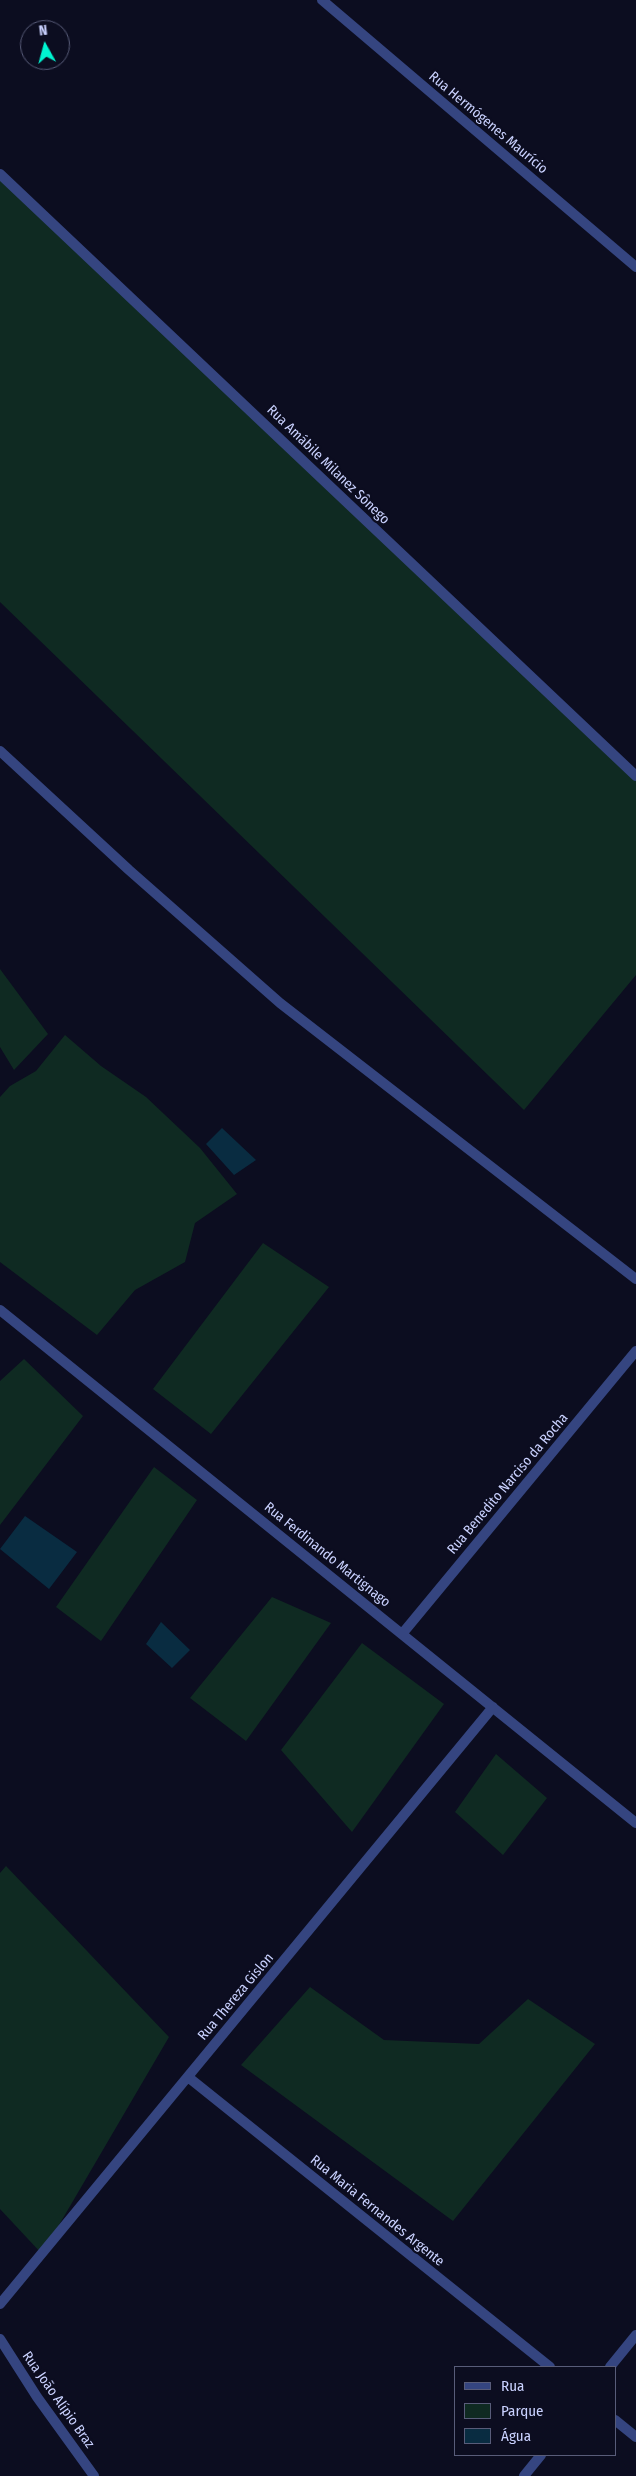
<!DOCTYPE html>
<meta charset="utf-8">
<style>
body{margin:0}
#map{position:relative;width:636px;height:2476px;overflow:hidden;background:#0c0d20;font-family:"Fira Sans Condensed",sans-serif}
canvas{display:block}
.legend{position:absolute;left:454px;top:2366px;width:162px;height:90px;box-sizing:border-box;background:#0c0d20;border:1px solid #585c79;margin:0;padding:6px 9px;list-style:none;font-size:15px;color:#cad2ff}
.legend li{display:flex;align-items:center;gap:10px;height:25px}
.legend b{width:25px;border:1px solid #585c79}
.north{position:absolute;left:20px;top:20px;width:50px;height:50px;box-sizing:border-box;background:#0c0d20;border:1px solid #585c79;border-radius:50%;rotate:353deg;font-size:14px;font-weight:700;line-height:20px;text-align:center;color:#cad2ff}
.north::after{content:'';display:block;margin:auto;width:18px;height:22px;background:#00f5d1;clip-path:polygon(50% 0,100% 100%,50% 72%,0 100%)}
</style>
<div id="map">
<canvas width="636" height="2476"></canvas>
<ul class="legend">
<li><b style="height:6px;background:#354580"></b>Rua</li>
<li><b style="height:14px;background:#0f2a22"></b>Parque</li>
<li><b style="height:14px;background:#092c41"></b>Água</li>
</ul>
<div class="north">N</div>
</div>
<script>
const c = document.querySelector('canvas').getContext('2d');
c.lineJoin = 'round';
function fillPath(path, color) { c.fillStyle = color; c.fill(path, 'evenodd'); }
const poly = rows => new Path2D(rows.map(r => 'M' + r).join(''));
function trace(path, color, width, dash) { c.strokeStyle = color; c.lineWidth = width; c.lineCap = dash ? 'butt' : 'round'; c.setLineDash(dash || []); c.stroke(path); }
function drawText(font, color, halo, rows, align = 'center') {
  c.font = font + ' "Fira Sans Condensed",sans-serif'; c.lineWidth = 4.5; c.setLineDash([]); c.textBaseline = 'middle'; c.strokeStyle = halo; c.fillStyle = color; for (const [text, x, y, turn = 0] of rows) {
    c.save(); c.translate(x, y); c.rotate((+turn || 0) * Math.PI / 180); c.textAlign = isNaN(turn) ? turn : align; if (halo) c.strokeText(text, 0, 0); c.fillText(text, 0, 0); c.restore();
  }
}
const green = poly([
 [0,175,636,774,636,975,524,1110,0,602],
 [0,969,48,1034,14,1070,0,1047],
 [65,1035,101,1066,146,1097,200,1148,237,1194,195,1223,185,1262,135,1290,97,1335,0,1262,0,1097,10,1086,36,1071],
 [263,1243,329,1287,211,1434,153,1389],
 [24,1359,83,1416,0,1525,0,1381],
 [154,1467,197,1500,101,1641,56,1607],
 [272,1597,331,1623,246,1741,190,1698],
 [362,1643,444,1704,352,1832,281,1750],
 [496,1754,547,1798,503,1855,455,1812],
 [6,1866,169,2037,42,2254,0,2209,0,1873],
 [310,1987,384,2040,479,2044,528,1999,595,2044,453,2221,241,2065]
]);
const water = poly([
 [222,1128,256,1160,234,1175,206,1144],
 [25,1516,77,1552,49,1589,0,1549],
 [161,1622,190,1650,172,1668,146,1644]
]);
const street = poly([
 [322,0,636,267],
 [0,174,636,776],
 [0,751,129,870,280,1003,636,1279],
 [0,1310,636,1823],
 [402,1634,636,1351],
 [188,2077,550,2367],
 [0,2304,493,1707],
 [0,2339,37,2397,94,2476],
 [610,2367,636,2335],
 [615,2420,636,2437],
 [524,2476,541,2455]
]);
const streetNames = [
 ["Rua Hermógenes Maurício",488,123,40],
 ["Rua Amábile Milanez Sônego",328,465,44],
 ["Rua Benedito Narciso da Rocha",508,1484,-50],
 ["Rua Ferdinando Martignago",327,1555,39],
 ["Rua Thereza Gislon",236,1997,-50],
 ["Rua Maria Fernandes Argente",377,2211,39],
 ["Rua João Alípio Braz",58,2400,55]
];
fillPath(green, '#0f2a22');
fillPath(water, '#092c41');
trace(street, '#354580', 10);
drawText('14px', '#cad2ff', '#0c0d20', streetNames);
</script>
